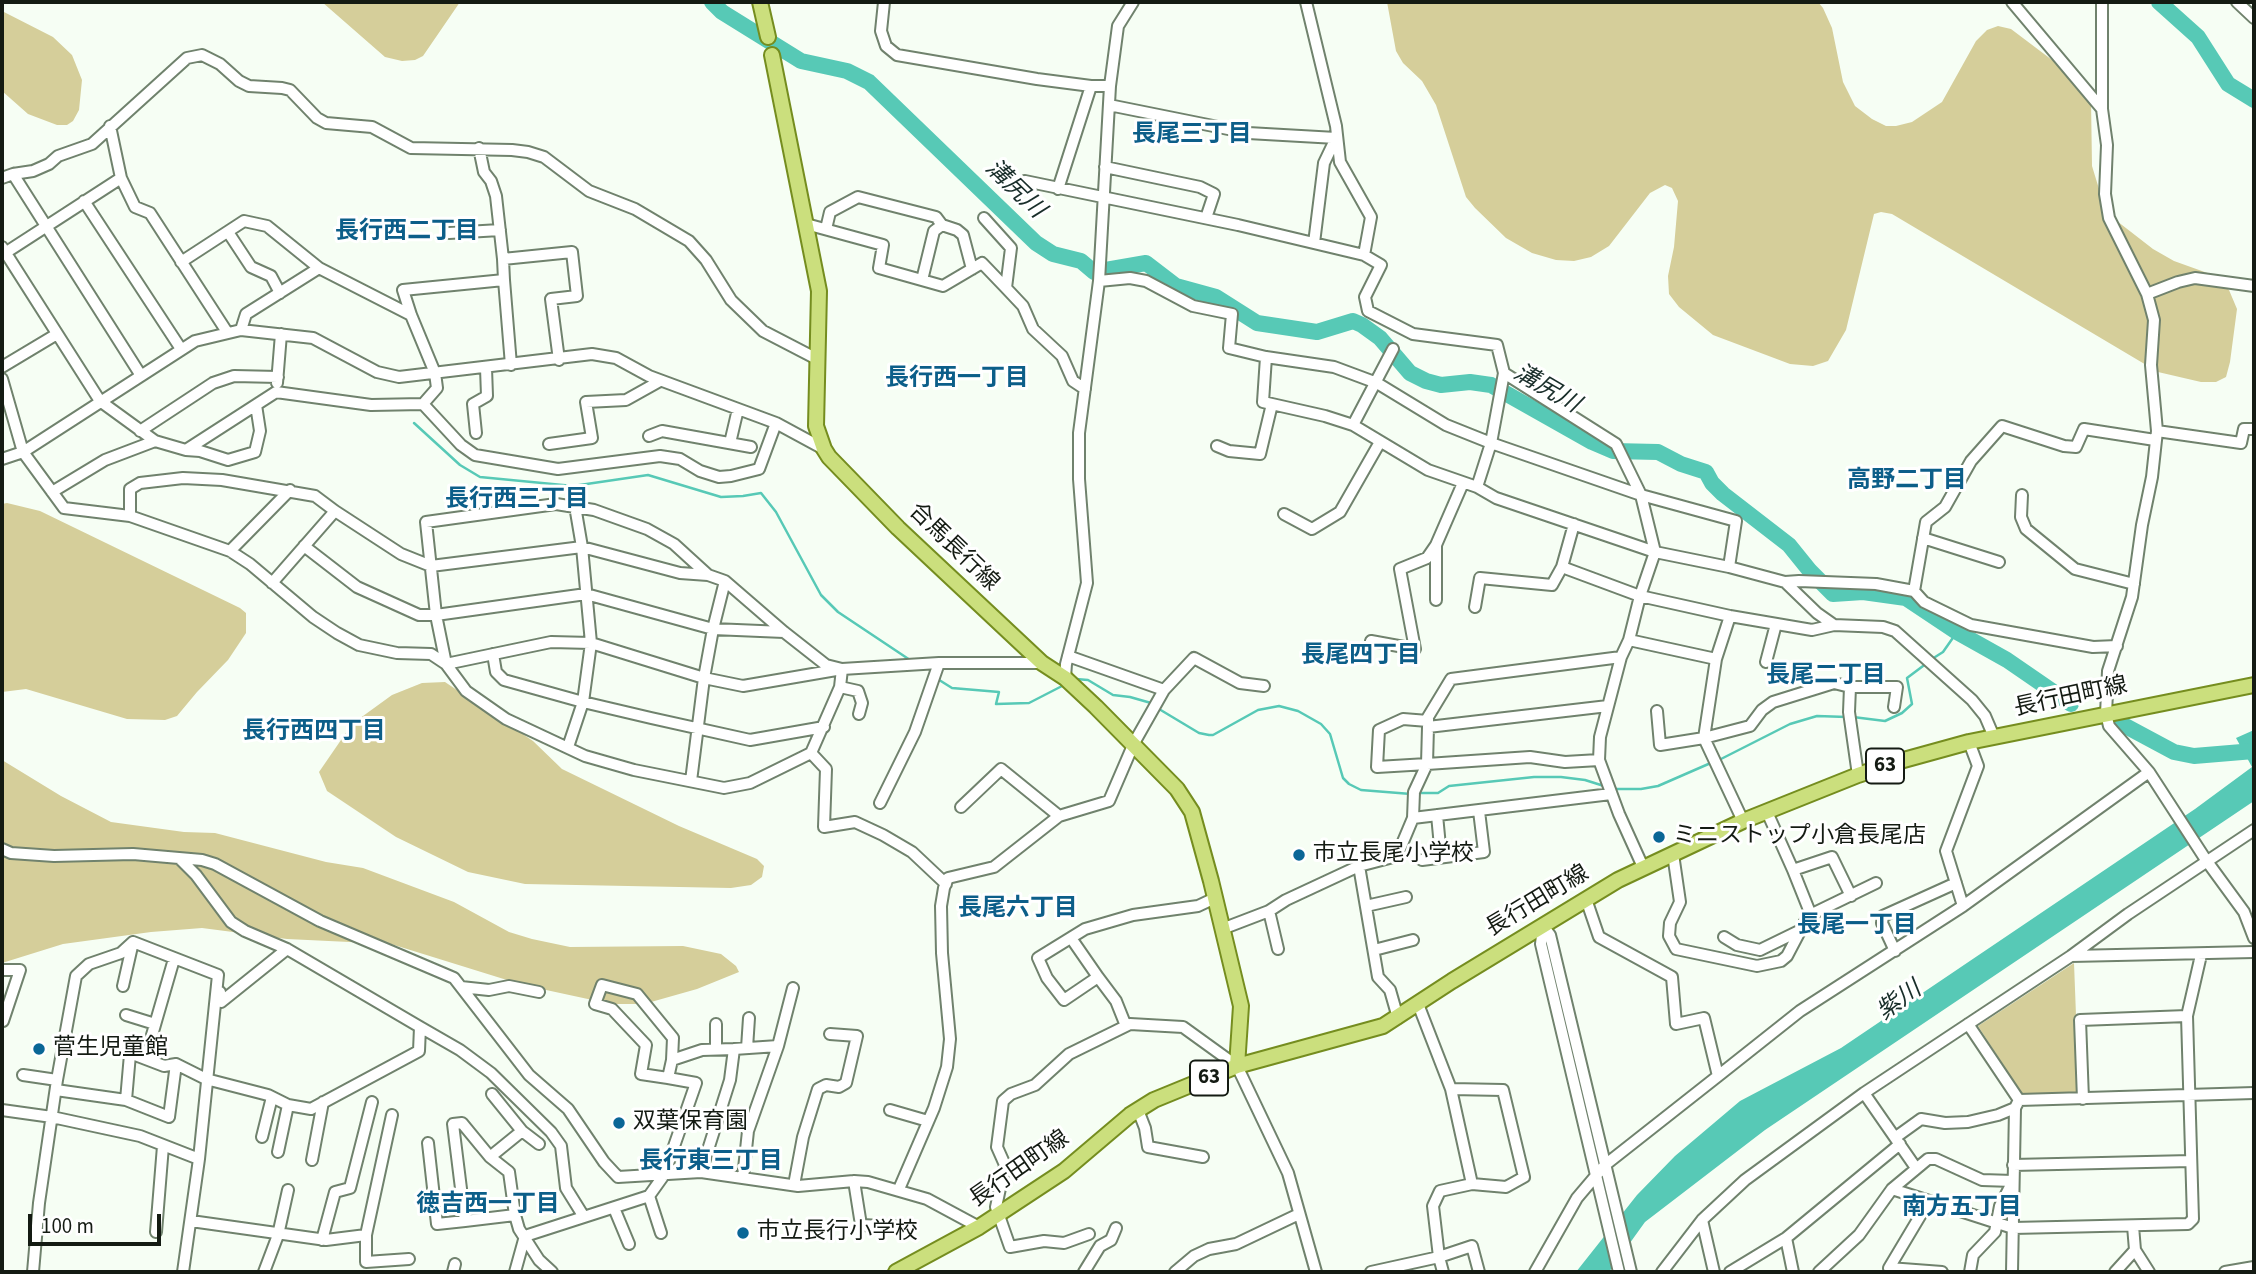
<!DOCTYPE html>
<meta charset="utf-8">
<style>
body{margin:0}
#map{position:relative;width:2256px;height:1274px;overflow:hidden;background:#f6fef4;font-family:"Source Sans 3",sans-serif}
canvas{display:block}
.frame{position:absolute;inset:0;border:4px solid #141b13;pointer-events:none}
.scale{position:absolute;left:28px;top:1214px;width:133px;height:32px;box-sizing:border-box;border:4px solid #141b13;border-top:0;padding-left:9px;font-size:21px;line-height:24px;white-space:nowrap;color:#141b13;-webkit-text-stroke:5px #fff;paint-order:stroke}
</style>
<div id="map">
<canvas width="2256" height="1274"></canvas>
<div class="frame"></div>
<div class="scale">100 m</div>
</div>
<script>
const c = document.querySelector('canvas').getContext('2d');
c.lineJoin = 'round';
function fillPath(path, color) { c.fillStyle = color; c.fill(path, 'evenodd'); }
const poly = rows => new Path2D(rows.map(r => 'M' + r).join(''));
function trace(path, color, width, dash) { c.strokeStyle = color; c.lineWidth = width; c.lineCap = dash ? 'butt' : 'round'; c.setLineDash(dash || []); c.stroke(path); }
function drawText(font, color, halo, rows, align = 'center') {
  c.font = font + ' "Source Sans 3","Noto Sans JP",sans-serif'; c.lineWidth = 6; c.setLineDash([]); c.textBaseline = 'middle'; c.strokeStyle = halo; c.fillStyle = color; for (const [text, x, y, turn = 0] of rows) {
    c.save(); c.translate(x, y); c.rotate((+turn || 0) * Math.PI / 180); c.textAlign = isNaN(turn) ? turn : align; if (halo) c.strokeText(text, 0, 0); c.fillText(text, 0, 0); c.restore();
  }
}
const green = poly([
 [322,2,460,2,423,56,415,60,402,61,385,57],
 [1387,2,1818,2,1823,8,1832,28,1843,82,1855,106,1872,119,1886,126,1896,126,1912,122,1942,102,1976,41,1987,30,1998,26,2011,29,2060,66,2091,100,2092,166,2103,202,2113,218,2153,249,2174,261,2213,275,2229,290,2237,309,2230,362,2226,377,2216,382,2201,382,2158,372,1892,214,1881,212,1874,214,1846,330,1828,361,1813,366,1790,364,1713,335,1679,307,1669,294,1668,276,1674,247,1678,201,1672,188,1665,185,1650,193,1609,246,1591,257,1574,261,1556,260,1532,253,1506,238,1475,208,1466,197,1436,105,1422,81,1403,63,1396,51],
 [2,11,53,37,72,55,82,80,79,110,73,121,67,125,57,125,28,114,2,91],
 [7,503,40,511,240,608,246,613,246,633,228,660,197,692,177,716,165,720,127,719,26,689,2,692,2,504],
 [445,682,533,741,562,769,679,826,757,859,764,866,762,877,751,885,731,888,525,884,468,872,396,837,327,791,319,772,352,724,392,695,422,683],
 [2,760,61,796,111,822,184,832,215,833,326,862,363,868,454,902,509,932,532,939,570,947,683,946,721,954,736,966,739,972,697,989,644,1004,611,1004,523,985,391,944,287,939,202,928,151,932,63,944,2,963],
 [2074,963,2079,1094,2022,1094,1978,1026]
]);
const water = poly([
 [2254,730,2254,801,1765,1130,1645,1222,1609,1272,1576,1272,1637,1195,1675,1156,1740,1101,1841,1048,2195,809,2252,767,2236,738]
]);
const stream = poly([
 [414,423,460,465,480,477,573,486,648,475,721,497,743,496,761,493,776,512,821,595,838,612,910,660],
 [1932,659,1943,652,1957,632],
 [936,678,952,688,999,692,996,704,1029,703,1064,685],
 [1076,679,1088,680,1113,695,1130,697,1151,703],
 [1159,709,1199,733,1209,735,1213,735,1258,710,1279,706,1298,711,1321,724,1330,734,1343,778,1349,784,1361,790,1411,794],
 [1853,717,1885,721,1902,713,1912,704,1907,678,1927,663],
 [1719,760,1790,724,1817,716,1847,717],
 [1613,789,1641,789,1658,786,1713,762],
 [1418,793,1438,793,1449,786,1534,777,1561,777,1585,780,1604,786]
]);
const river = poly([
 [712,2,722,12,801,61,847,71,869,82,1036,243,1053,254,1081,261,1094,272,1146,263,1176,286,1216,297,1257,323,1317,332,1353,321,1362,325,1380,338,1410,373,1426,381,1441,385,1470,382,1491,385,1592,442,1613,451,1658,452,1681,464,1706,472,1712,483,1723,494,1789,545,1810,571,1833,594,1863,592,1906,598,1957,632,2007,660,2071,704],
 [2159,2,2198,37,2228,84,2254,100],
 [2118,722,2174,752,2194,756,2254,751]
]);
const minor = poly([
 [884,2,881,31,886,46,897,55,1037,79,1091,86,1110,86],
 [1306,2,1336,126,1340,162,1371,217,1364,255],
 [2012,2,2102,109],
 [2102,2,2102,109,2107,145,2105,194,2109,218,2147,294,2154,320,2151,365,2157,431,2152,477,2142,525,2132,597,2108,671,2106,714,2109,726,2149,772,2206,860,2244,912,2254,938],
 [2237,2,2254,18],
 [1109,105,1248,133,1336,138],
 [110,126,121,178,135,207,150,213,227,332],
 [479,148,484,172,491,181,496,196,503,259],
 [1105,167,1200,187,1214,194,1206,218],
 [13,174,33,171,49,164,58,156,92,144,187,58,202,55,220,64,239,81,249,86,282,88,290,90,317,118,326,123,372,127,411,148,512,150,528,152,544,157,589,191,635,209,689,241,706,260,731,300,763,331,817,359],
 [2,178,13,174,140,374],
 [1025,181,1238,225,1364,255,1381,265,1365,297,1368,311,1413,334,1497,345,1504,373,1491,443,1477,487],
 [1058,189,1091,86],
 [84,201,181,349],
 [984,218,1011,248,1006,288,1023,306,1033,329,1062,356,1073,381,1085,389],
 [806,224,883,245,879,268,943,286,982,263,1006,288],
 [942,225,957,230,963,235,972,269],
 [826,229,830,212,858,197,936,217,942,225,934,231,922,280],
 [228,232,251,267,271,276,280,293],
 [449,233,500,230],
 [1314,243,1324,163,1336,138],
 [2,247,100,401,155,441,186,450,276,392,371,405,423,404,461,445,475,455,558,469,660,456,680,459,700,471,719,477,731,476,759,469,776,423],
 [2,255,121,178],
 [181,262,244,221,267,226,319,268,411,315],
 [504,280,503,259,572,252,577,296,551,299,559,360],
 [1099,281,1130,278,1146,281,1193,306,1232,314,1229,348,1266,357,1334,367,1377,383,1446,425,1491,443,1641,495,1736,521,1729,567],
 [2147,294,2178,282,2195,278,2254,286],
 [241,330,246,314,319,268],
 [1266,357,1263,402,1325,416,1353,425,1428,470,1477,487,1496,498,1655,552,1729,567,1785,582,1817,613,1834,625],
 [2,367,57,334],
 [1504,373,1616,444,1641,495,1655,552,1640,596,1629,640,1621,657,1600,737,1599,760,1619,814,1643,867],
 [2,379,23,452,64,508,130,516,230,551,250,564,313,617,337,633,359,645,397,653,431,654,446,664,466,691,506,719,585,756,634,770,724,788,750,783,811,753,840,687,842,669],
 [277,383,281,334],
 [423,404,437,388,435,373,411,315,403,290,504,280,511,365],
 [1353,425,1393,349],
 [140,431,213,383,234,376,278,377],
 [2157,431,2241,443,2244,429,2254,429],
 [476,433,473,404,487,396,486,368],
 [649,436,662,431,751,447],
 [730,443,738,409],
 [549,444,592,438,586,402,626,400,660,381],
 [1217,446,1229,451,1260,454,1272,404],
 [186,450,200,451,228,460,255,452,260,431,256,405],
 [2,459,23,452,195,341,241,330,313,338,377,372,399,377,592,354,616,358,649,376,776,423,824,449],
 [52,492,105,460,155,441],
 [2022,495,2021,517,2026,529,2075,569,2134,584],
 [1284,514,1312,529,1340,512,1380,442],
 [130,516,130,489,140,483,183,478,222,480,315,496,335,511,401,554,431,566,582,547,680,573,708,575,725,581,784,632,826,665,842,669],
 [1574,524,1562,567,1640,596,1730,616,1812,630,1834,625,1883,627,1895,631,1972,700,1985,716,1994,737],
 [1923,538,1999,562],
 [304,546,357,587,419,615,436,615,586,594,713,629,784,632],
 [230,551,290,490],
 [1785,582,1799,581,1876,584,1914,591],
 [272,583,335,511],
 [1436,600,1436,545,1463,483],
 [1475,607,1480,578,1552,585,1562,567],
 [1730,616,1716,659,1704,738,1743,821],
 [1629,640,1716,659],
 [1371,641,1415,649,1400,569,1427,558,1436,545],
 [2117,646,2093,647,1971,625,1924,602,1914,591,1926,522,1945,507,1971,461,2002,426,2064,446,2076,447,2084,429,2155,440],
 [493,654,496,672,504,680,583,702,651,718,750,740,824,727],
 [1068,656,1164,690],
 [1766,662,1776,624],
 [446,664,551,642,591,643,704,678,743,686,842,669,939,663,1042,663],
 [446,664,436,615,426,522,556,504,594,510,647,529,674,544,708,575],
 [1065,678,1066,664,1087,583,1079,479,1079,433,1099,281,1110,86,1118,26,1133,2],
 [840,687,858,691,862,703,859,714],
 [1608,706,1428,727,1428,717,1451,679,1621,657],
 [1657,711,1660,745,1704,738,1750,726,1762,710,1773,702,1834,683,1850,687],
 [1428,727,1427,764,1530,757,1565,762,1599,760],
 [568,747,583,702,591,643,582,547,575,506],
 [811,753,826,769,824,827,855,822,883,835,912,852,946,884],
 [1858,775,1849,712,1850,687,1897,687,1894,707],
 [691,781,704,678,713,629,725,581],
 [880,803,915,732,939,663],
 [961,807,1001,769,1059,816],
 [1767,812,1793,870],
 [1437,815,1441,857],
 [1413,818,1414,792,1427,764,1377,767,1379,730,1403,719,1428,721],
 [2,849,11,853,54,856,133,854,202,860,215,864,320,921,454,978,529,1075,568,1109,604,1162,618,1177,701,1172,798,1186,854,1181,868,1182,927,1199,979,1227],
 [1673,854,1680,902,1670,923,1669,936,1676,949,1757,966,1781,961,1787,956,1808,916,1876,883],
 [180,859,196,875,231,922,245,931,287,949,420,1027,460,1050,491,1073,551,1132,561,1146,566,1188,584,1217],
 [1422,860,1484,852,1479,811],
 [1359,866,1378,977,1390,990,1398,1018],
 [1366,906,1406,897],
 [1963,906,1946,851,1978,766,1969,742],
 [1269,911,1278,949],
 [1811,915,1793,870,1832,857,1851,896],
 [1543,926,1550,935,1631,1272],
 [1543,926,1541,944,1619,1272],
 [1222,929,1269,911,1286,900,1359,866,1397,856,1413,818,1611,794],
 [1724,937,1737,945,1760,950,1801,930],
 [1071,938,1098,977,1064,1000,1047,978,1038,958,1085,929,1133,915,1198,906,1215,898],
 [1374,950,1413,940],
 [1895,951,1882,923,1883,916,1956,883],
 [2071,956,2254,952],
 [2,970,20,970,3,1021,2,1021],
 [1098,977,1116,1001,1126,1026],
 [123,986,133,942],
 [461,987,489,990,509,986,539,992],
 [220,992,221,1002,287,949],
 [126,1015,155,1024],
 [716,1024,716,1049],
 [1968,1024,2019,1100],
 [150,1042,174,959],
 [131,1043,126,1100,169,1117,176,1064,206,1079,268,1095,288,1105,311,1109,419,1051,420,1027],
 [747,1048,749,1018],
 [734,1049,778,1046],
 [130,1053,164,1066,176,1064],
 [672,1060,702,1050,734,1049,730,1080,701,1172],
 [23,1075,57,1080],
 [1718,1076,1800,1011,1963,906,2149,772],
 [1451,1089,1503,1090,1524,1177,1506,1187,1472,1184],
 [56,1090,126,1100],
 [1864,1093,1916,1168],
 [492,1094,522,1131],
 [2083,1099,2080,1020,2187,1016,2201,955],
 [2,1110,52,1117,140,1136,199,1159],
 [890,1110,928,1121],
 [1138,1110,1145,1128,1148,1147,1203,1157],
 [262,1137,272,1097],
 [1896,1137,1921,1119,1945,1123,1968,1122,1998,1115,2015,1108],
 [428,1143,437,1224,465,1221,515,1215,509,1172,490,1157,462,1123,453,1124,465,1221],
 [278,1152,288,1105],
 [490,1157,522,1131,539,1144],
 [312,1160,323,1102],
 [2013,1165,2191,1161],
 [743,1178,748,1131,778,1046,793,988],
 [854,1181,861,1225,907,1227],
 [794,1185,803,1137,818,1089,826,1085,839,1087,846,1083,857,1036,830,1034],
 [899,1189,934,1108,947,1067,950,1039,942,953,941,906,944,888,948,878,994,867,1059,816,1109,801,1134,743,1164,690,1194,658,1240,683,1264,686],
 [1892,1189,2013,1228,2188,1224,2193,1219,2187,1016],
 [649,1196,661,1233],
 [1929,1201,1889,1268,1942,1272],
 [614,1208,629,1244],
 [515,1215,519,1229,539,1260,552,1272],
 [1702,1220,1714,1272],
 [191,1221,326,1240,366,1235,366,1262,409,1259],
 [2133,1226,2135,1250,2149,1272],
 [156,1232,163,1146],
 [1089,1234,1064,1243,1044,1241,1010,1247,996,1207,1005,1165,997,1147,1003,1101,1011,1094,1035,1085,1069,1054,1130,1024,1183,1027,1237,1066,1288,1173,1316,1272],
 [366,1235,392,1115],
 [1786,1238,1793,1272],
 [322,1240,335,1192,350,1188,372,1102],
 [33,1272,39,1203,57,1080,76,976,89,964,121,953,133,942,218,975],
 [183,1272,199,1159,218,975],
 [264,1272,278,1235,288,1190],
 [453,1272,455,1264],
 [515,1272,525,1236,649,1196,664,1175,696,1083,668,1078,641,1074,646,1045,612,1009,595,1004,602,985,637,994,673,1038,672,1060,668,1078],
 [1084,1272,1100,1246,1111,1240,1116,1228],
 [1175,1272,1194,1256,1209,1249,1236,1244,1299,1214],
 [1371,1272,1439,1257,1433,1206,1440,1191,1472,1184,1451,1089,1418,1004],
 [1443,1272,1439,1257,1472,1246,1479,1272],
 [1535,1272,1577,1198,1605,1165,1718,1076,1704,1018,1676,1024,1672,977,1599,937,1586,899],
 [1662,1272,1702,1220,1745,1180,1864,1093,2071,956,2128,914,2254,830],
 [1730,1272,1786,1238,1900,1144],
 [1819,1272,1859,1235,1892,1189,1928,1159,1936,1159,1982,1180,2013,1181,2000,1206,1995,1232,1973,1255,1970,1272],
 [2012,1272,2015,1108,2019,1100,2254,1093],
 [2115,1272,2135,1250],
 [2225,1272,2254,1267]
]);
const major = poly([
 [760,2,768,37],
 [772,55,819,291,816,426,824,449,829,457,898,528,1042,663,1065,678,1096,707,1177,789,1192,812,1211,881,1241,1006,1237,1066],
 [896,1272,979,1227,1064,1171,1130,1115,1154,1100,1237,1066,1383,1026,1452,981,1618,880,1743,821,1858,775,1900,761,1969,742,2254,685]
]);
const markers = [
 [1659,837,7,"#0a6696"],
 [1299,855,7,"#0a6696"],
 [39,1049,7,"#0a6696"],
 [619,1123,7,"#0a6696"],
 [743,1233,7,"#0a6696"]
];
const shields = [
 [1885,766,38],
 [1209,1078,38]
];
const shieldNames = [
 ["63",1885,766],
 ["63",1209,1078]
];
const streetNames = [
 ["合馬長行線",953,548,44],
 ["長行田町線",2071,698,-12],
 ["長行田町線",1538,902,-31],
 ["長行田町線",1020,1170,-35]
];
const poiNames = [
 ["ミニストップ小倉長尾店",1673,837],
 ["市立長尾小学校",1313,855],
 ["菅生児童館",53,1049],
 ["双葉保育園",633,1123],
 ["市立長行小学校",757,1233]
];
const neighbourhoodNames = [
 ["長尾三丁目",1192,136],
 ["長行西二丁目",407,233],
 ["長行西一丁目",957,380],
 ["高野二丁目",1907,482],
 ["長行西三丁目",517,501],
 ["長尾四丁目",1361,657],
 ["長尾二丁目",1826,677],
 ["長行西四丁目",314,733],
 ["長尾六丁目",1018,910],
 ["長尾一丁目",1857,927],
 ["長行東三丁目",711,1163],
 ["徳吉西一丁目",488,1206],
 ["南方五丁目",1962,1209]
];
const waterNames = [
 ["溝尻川",1014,190,44],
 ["溝尻川",1546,390,30],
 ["紫川",1900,1002,-36]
];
fillPath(green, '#d5ce9a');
fillPath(water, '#57c9b6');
trace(stream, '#57c9b6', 2.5);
trace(river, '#57c9b6', 16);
trace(minor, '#70826d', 14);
trace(major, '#758d1f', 18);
trace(minor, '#fff', 10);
trace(major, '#cbdf7d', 14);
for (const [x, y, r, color] of markers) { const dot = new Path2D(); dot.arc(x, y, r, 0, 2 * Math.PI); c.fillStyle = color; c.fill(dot); trace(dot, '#fff', 2.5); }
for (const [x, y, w] of shields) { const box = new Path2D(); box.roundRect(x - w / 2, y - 17.5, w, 35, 5); c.fillStyle = '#fff'; c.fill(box); trace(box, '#141b13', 2); }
drawText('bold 21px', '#141b13', null, shieldNames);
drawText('23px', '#141b13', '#fff', streetNames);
drawText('23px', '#141b13', '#fff', poiNames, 'left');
drawText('bold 24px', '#0c5e89', '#fff', neighbourhoodNames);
drawText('italic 24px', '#192e2a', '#fff', waterNames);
</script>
